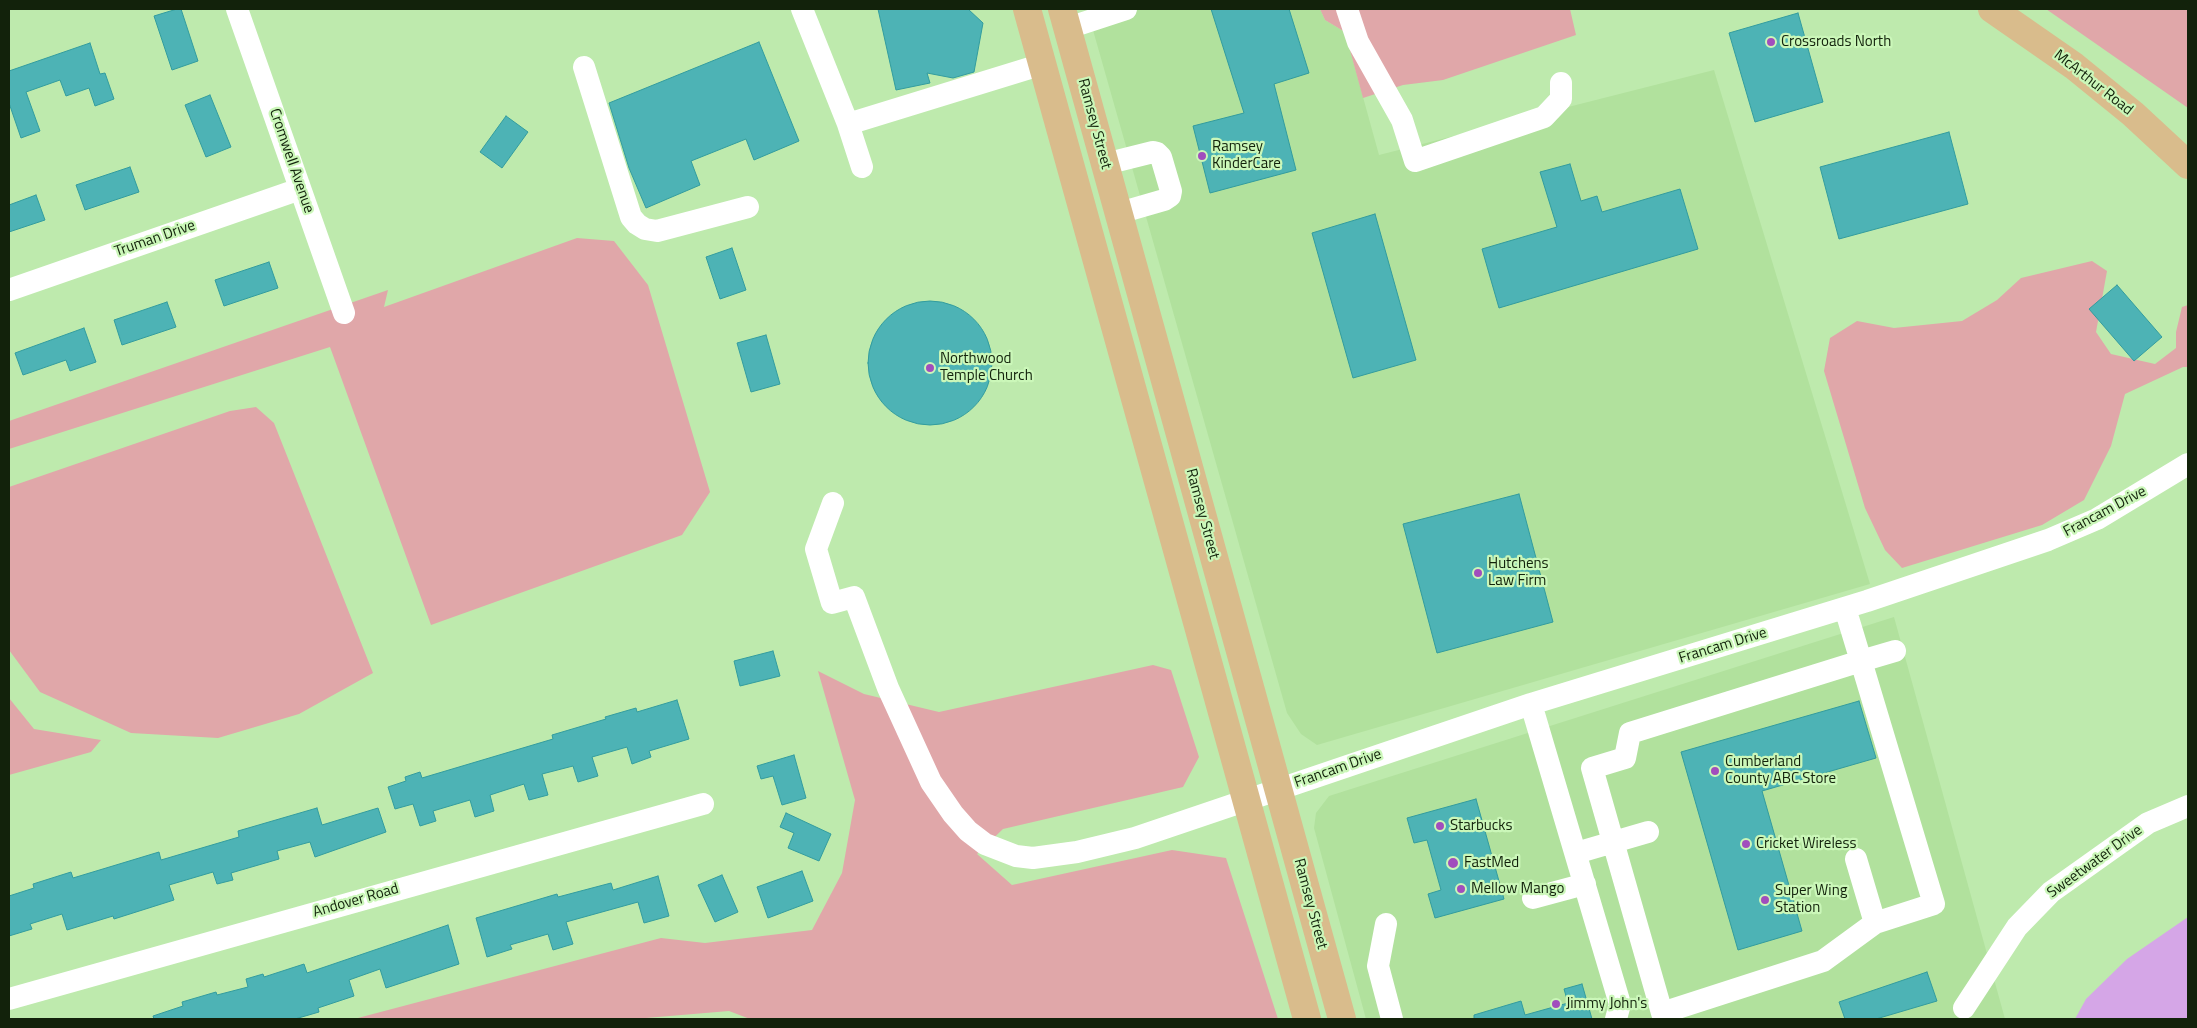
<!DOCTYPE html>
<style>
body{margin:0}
#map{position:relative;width:2197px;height:1028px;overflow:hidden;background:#beeaad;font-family:"Titillium Web",sans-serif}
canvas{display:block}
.frame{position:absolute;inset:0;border:10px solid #12220b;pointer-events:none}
</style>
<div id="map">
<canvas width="2197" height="1028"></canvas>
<div class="frame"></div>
</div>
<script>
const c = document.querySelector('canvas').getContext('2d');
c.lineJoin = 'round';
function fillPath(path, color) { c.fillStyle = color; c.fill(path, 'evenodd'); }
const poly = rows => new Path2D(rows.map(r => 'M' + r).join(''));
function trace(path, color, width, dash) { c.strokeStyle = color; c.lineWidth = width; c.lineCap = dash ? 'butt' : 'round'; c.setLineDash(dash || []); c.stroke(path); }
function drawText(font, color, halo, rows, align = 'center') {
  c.font = font + ' "Titillium Web",sans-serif'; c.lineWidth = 4.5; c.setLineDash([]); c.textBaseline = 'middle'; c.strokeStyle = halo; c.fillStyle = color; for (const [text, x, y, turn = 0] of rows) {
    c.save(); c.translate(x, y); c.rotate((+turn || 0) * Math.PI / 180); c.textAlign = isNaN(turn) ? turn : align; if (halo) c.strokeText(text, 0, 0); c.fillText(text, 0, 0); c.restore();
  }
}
const built = poly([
 [1087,9,1320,9,1325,20,1345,32,1379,155,1714,70,1870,584,1317,745,1301,734,1287,713],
 [1894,617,2005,1019,1366,1019,1314,828,1316,813,1329,796]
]);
const green = poly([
 [1320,9,1570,9,1576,35,1443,80,1403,85,1363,98,1345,32,1325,20],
 [2046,9,2188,9,2188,108],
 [577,238,614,241,648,285,710,492,682,535,431,625,330,347,9,449,9,421,388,290,384,307],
 [2092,261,2107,271,2096,332,2111,354,2155,364,2176,348,2176,332,2182,307,2188,305,2188,367,2183,367,2125,394,2111,446,2084,500,2042,525,1902,568,1885,550,1865,508,1824,371,1830,338,1857,321,1894,328,1962,321,1997,300,2021,278],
 [256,407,274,423,373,673,299,714,218,738,131,733,40,692,9,650,9,487,230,411],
 [1153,665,1171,670,1199,757,1183,787,1003,829,977,854,1012,885,1172,850,1226,858,1278,1019,750,1019,729,1011,634,1019,354,1019,661,938,705,943,812,930,842,873,855,800,818,671,864,694,939,712],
 [9,698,34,729,101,740,91,752,9,775]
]);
const water = poly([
 [2188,917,2188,1019,2075,1019,2086,999,2127,959]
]);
const building = poly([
 [177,9,181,9,198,61,172,70,154,16,177,9],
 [878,9,968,9,983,23,974,72,953,78,927,73,930,83,896,90,878,9],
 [1211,9,1289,9,1309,73,1274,84,1296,170,1210,193,1193,126,1244,113,1211,9],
 [1798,13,1823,102,1755,122,1729,33,1798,13],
 [759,42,799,141,754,160,746,139,691,161,700,185,646,208,629,168,609,103,759,42],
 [90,43,100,74,105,73,114,99,95,106,89,88,66,96,60,80,26,92,40,131,21,138,9,103,9,71,90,43],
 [210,95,231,147,206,157,185,105,210,95],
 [506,116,528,132,502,168,480,152,506,116],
 [1949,132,1968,204,1839,239,1820,167,1949,132],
 [1570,164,1581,201,1597,196,1602,212,1680,189,1698,249,1499,308,1482,249,1557,227,1540,172,1570,164],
 [130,167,139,192,85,210,76,185,130,167],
 [36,195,45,220,9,232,9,205,36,195],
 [1375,214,1416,360,1353,378,1312,233,1375,214],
 [732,248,746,290,720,299,706,257,732,248],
 [269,262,278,288,224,306,215,280,269,262],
 [2117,285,2162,337,2134,361,2089,309,2117,285],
 '868 363a62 62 0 1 1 124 0a62 62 0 1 1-124 0Z',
 [167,302,176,327,122,345,114,320,167,302],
 [84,328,96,362,70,371,66,360,23,375,15,353,84,328],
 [766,335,780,384,751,392,737,343,766,335],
 [1519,494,1553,622,1437,653,1403,524,1519,494],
 [773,651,780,676,740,686,734,661,773,651],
 [677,700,689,739,649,751,651,757,632,764,627,747,592,757,598,776,578,782,573,766,542,774,548,795,529,800,524,784,490,795,494,811,475,817,470,800,433,811,436,821,420,826,413,804,395,809,388,787,406,781,405,777,420,772,422,778,553,739,552,735,606,719,605,717,636,708,637,712,677,700],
 [1859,701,1876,758,1762,791,1802,931,1738,950,1681,752,1859,701],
 [794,755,806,798,782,805,773,776,761,779,757,766,794,755],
 [1476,799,1504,899,1435,918,1428,894,1441,890,1427,840,1414,843,1407,818,1476,799],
 [317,808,322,825,378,808,386,832,315,857,310,842,277,851,279,859,231,873,233,880,217,884,213,872,169,885,174,900,114,919,113,916,67,930,62,914,30,924,32,929,9,936,9,896,34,888,33,884,71,872,73,878,159,852,161,860,239,837,238,831,317,808],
 [786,813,831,834,819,861,788,848,794,833,780,827,786,813],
 [802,871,813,901,768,918,757,887,802,871],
 [722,875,738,912,715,922,698,885,722,875],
 [658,876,669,916,644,923,638,902,566,922,573,944,553,950,548,934,510,945,512,949,487,957,476,918,557,894,558,897,611,883,613,890,658,876],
 [448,925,459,964,386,988,380,969,349,980,354,996,318,1008,319,1012,295,1019,154,1019,153,1016,183,1006,182,1002,216,992,217,995,248,987,246,979,263,974,264,977,304,964,307,973,448,925],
 [1927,972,1937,1001,1876,1019,1845,1019,1839,1002,1927,972],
 [1582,984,1592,1019,1474,1019,1474,1015,1521,1001,1525,1015,1568,1003,1564,989,1582,984]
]);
const minor = poly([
 [237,9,344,313],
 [802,9,848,124,1043,64],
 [1347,9,1358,42,1402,120,1415,161,1544,117,1561,99,1561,83],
 [1068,28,1126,9],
 [584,67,631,217,637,224,645,229,657,231,748,207],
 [848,124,862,167],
 [1105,164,1153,152,1157,153,1161,157,1171,191,1170,196,1164,200,1119,213],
 [9,290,300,189],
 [833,503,816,549,832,603,854,597,888,688,931,782,953,814,968,831,985,844,1016,856,1033,858,1077,852,1135,838,1531,704,1867,601,2048,540,2097,519,2188,464],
 [1845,608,1861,661,1934,904,1875,923,1823,961,1662,1013,1592,768,1625,758,1630,733,1861,661,1895,651],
 [1531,704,1620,1004,1616,1019],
 [1576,853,1648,832],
 [1856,859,1875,923],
 [1533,898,1585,884],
 [1386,924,1378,966,1392,1019],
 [9,999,703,804],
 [1964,1008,2017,927,2051,892,2148,823,2188,806]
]);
const major = poly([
 [1027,9,1307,1019],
 [1062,9,1342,1019],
 [1992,9,2074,66,2133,114,2188,165]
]);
const markers = [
 [1771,42,5,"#a14ebd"],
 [1202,156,5,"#a14ebd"],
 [930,368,5,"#a14ebd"],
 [1478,573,5,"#a14ebd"],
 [1715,771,5,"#a14ebd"],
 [1440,826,5,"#a14ebd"],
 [1746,844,5,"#a14ebd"],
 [1453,863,6,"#a14ebd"],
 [1461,889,5,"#a14ebd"],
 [1765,900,5,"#a14ebd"],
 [1556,1004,5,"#a14ebd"]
];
const poiNames = [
 ["Crossroads North",1781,42],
 ["Ramsey",1212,147],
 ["KinderCare",1212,164],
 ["Northwood",940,359],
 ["Temple Church",940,376],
 ["Hutchens",1488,564],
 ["Law Firm",1488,581],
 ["Cumberland",1725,762],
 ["County ABC Store",1725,779],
 ["Starbucks",1450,826],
 ["Cricket Wireless",1756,844],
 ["FastMed",1464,863],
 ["Mellow Mango",1471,889],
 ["Super Wing",1775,891],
 ["Station",1775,908],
 ["Jimmy John's",1566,1004]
];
const streetNames = [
 ["McArthur Road",2093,83,38],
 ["Ramsey Street",1094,124,75],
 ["Cromwell Avenue",291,161,71],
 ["Truman Drive",155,239,-19],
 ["Francam Drive",2105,512,-28],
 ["Ramsey Street",1202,514,75],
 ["Francam Drive",1723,646,-17],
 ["Francam Drive",1338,769,-19],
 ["Sweetwater Drive",2095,862,-36],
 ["Andover Road",356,901,-16],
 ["Ramsey Street",1310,904,75]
];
fillPath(built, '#b1e19d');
fillPath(green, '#e0a7a9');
fillPath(water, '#d5a6e7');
fillPath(building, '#4db3b5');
trace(building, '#329c9e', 1);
trace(minor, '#fff', 22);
trace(major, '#d9bc8c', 28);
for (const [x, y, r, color] of markers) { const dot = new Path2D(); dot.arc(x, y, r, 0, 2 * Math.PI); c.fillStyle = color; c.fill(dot); trace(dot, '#cbf7b9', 2); }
drawText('15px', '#12220b', '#cbf7b9', poiNames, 'left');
drawText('15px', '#12220b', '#cbf7b9', streetNames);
</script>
